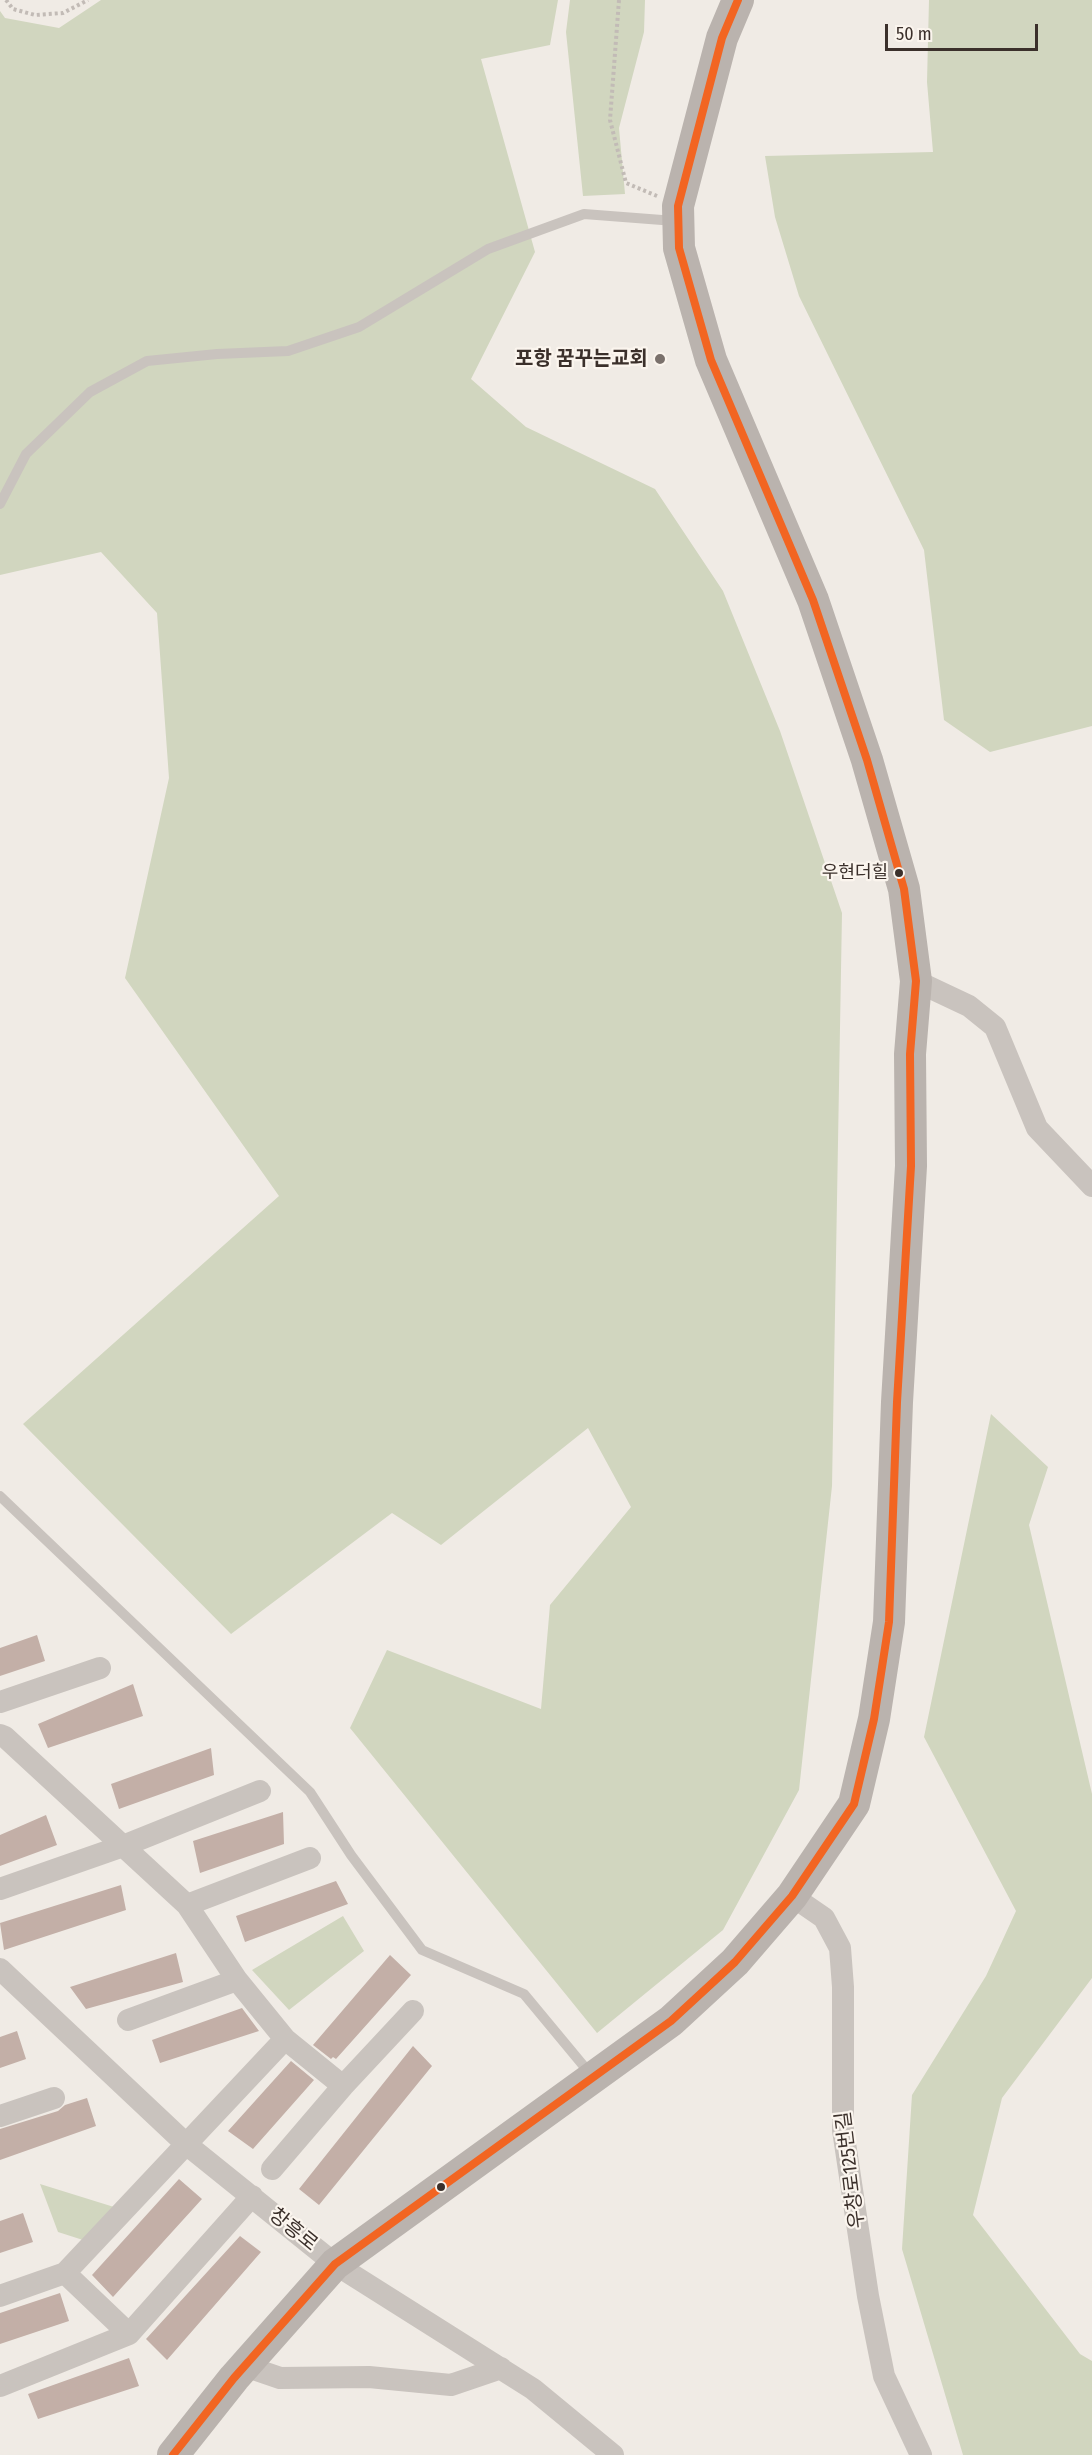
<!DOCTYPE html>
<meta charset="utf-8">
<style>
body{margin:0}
#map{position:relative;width:1092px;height:2455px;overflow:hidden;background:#f0ebe5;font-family:"Fira Sans Condensed",sans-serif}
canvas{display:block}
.scale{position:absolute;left:885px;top:24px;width:153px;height:27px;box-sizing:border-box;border:3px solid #3b302b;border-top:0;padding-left:8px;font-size:18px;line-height:21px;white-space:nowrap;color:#3b302b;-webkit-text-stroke:4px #fbf5ee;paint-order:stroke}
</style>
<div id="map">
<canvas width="1092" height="2455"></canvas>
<div class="scale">50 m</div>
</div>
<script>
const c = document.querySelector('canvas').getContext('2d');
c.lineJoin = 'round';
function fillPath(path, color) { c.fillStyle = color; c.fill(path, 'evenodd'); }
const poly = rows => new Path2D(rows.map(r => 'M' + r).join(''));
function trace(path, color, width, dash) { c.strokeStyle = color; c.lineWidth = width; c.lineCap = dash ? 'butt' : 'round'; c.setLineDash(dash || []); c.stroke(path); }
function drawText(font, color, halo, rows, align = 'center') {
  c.font = font + ' "Fira Sans Condensed","Noto Sans KR",sans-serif'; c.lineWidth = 4.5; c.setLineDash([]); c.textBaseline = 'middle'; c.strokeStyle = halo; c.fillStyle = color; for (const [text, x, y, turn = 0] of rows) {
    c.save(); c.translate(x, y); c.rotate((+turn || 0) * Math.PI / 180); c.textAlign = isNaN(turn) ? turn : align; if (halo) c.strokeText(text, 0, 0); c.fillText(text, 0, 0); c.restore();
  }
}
const green = poly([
 [101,0,558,0,550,45,481,59,535,252,471,379,526,427,655,489,723,591,780,731,842,913,832,1486,799,1790,723,1930,597,2033,350,1728,387,1650,541,1709,550,1605,631,1507,588,1428,441,1545,392,1513,231,1634,23,1424,279,1196,125,978,169,778,157,613,101,552,0,575,0,11,5,18,59,28],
 [570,0,645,0,644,32,619,128,625,194,583,196,566,32],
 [929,0,1092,0,1092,726,990,752,944,720,924,550,799,296,775,217,765,156,933,152,927,82],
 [991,1414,1048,1467,1029,1525,1092,1794,1092,1978,1002,2098,973,2215,1080,2354,1092,2361,1092,2455,963,2455,902,2249,912,2095,986,1976,1016,1911,924,1737],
 [343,1916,364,1951,289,2010,252,1970],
 [40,2184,114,2207,83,2240,58,2232]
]);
const building = poly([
 [37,1635,45,1661,0,1676,0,1648],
 [133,1684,143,1716,48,1748,38,1724],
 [211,1748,214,1775,119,1809,111,1784],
 [283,1812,284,1844,200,1873,193,1841],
 [46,1815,57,1845,0,1866,0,1835],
 [336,1881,348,1904,245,1942,236,1916],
 [121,1885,126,1910,4,1950,0,1923],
 [176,1953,183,1982,86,2009,70,1987],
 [390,1955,411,1975,336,2059,333,2057,331,2059,313,2045],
 [242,2008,259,2031,160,2063,152,2040],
 [17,2031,26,2059,0,2068,0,2037],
 [413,2046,432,2066,319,2205,299,2189],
 [291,2061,314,2080,253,2149,228,2131],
 [87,2098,96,2126,0,2160,0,2129,58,2111,65,2105],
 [179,2179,202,2199,113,2297,92,2275],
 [23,2213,33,2242,0,2253,0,2221],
 [240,2236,261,2252,167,2360,146,2339],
 [60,2293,69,2321,0,2344,0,2313],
 [129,2358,139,2386,38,2419,28,2394]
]);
const path = poly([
 [6,0,13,9,35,15,63,13,88,0],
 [619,0,610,120,626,183,657,196]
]);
const service = poly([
 [0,504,26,454,90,392,147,361,217,354,288,351,359,327,488,249,584,214,675,221],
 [0,1496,310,1792,351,1855,422,1950,524,1994,592,2076]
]);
const minor = poly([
 [916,981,969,1006,995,1027,1037,1128,1092,1186],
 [0,1702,100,1668],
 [0,1735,5,1737,123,1846,0,1889],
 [260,1791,123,1846,187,1905,310,1858],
 [792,1896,824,1918,840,1948,843,1987,843,2130,868,2296,884,2376,921,2455],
 [0,1969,186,2144,335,2264,533,2389,613,2455],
 [128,2020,237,1980,187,1905],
 [343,2086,413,2011],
 [0,2116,54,2098],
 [272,2169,343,2086,285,2039],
 [65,2273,129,2334,252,2196],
 [0,2296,65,2273,285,2039,237,1980],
 [245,2366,280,2378,369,2377,451,2385,501,2368],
 [0,2386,129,2334]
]);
const secondary = poly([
 [173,2455,234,2378,335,2264,671,2021,735,1962,792,1896,854,1804,874,1719,889,1622,897,1402,911,1166,910,1054,916,981,904,889,867,760,813,600,711,360,679,248,678,206,722,38,738,0]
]);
const bus1 = poly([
 [173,2455,234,2378,335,2264,671,2021,735,1962,792,1896,854,1804,874,1719,889,1622,897,1402,911,1166,910,1054,916,981,904,889,867,760,813,600,711,360,679,248,678,206,722,38,738,0]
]);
const markers = [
 [660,359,6,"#7a716c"],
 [899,873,5,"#3b302b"],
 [441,2187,5,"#3b302b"]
];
const busNames = [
 ["우현더힐",888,873]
];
const poiNames = [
 ["포항 꿈꾸는교회",648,359]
];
const streetNames = [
 ["우창로125번길",851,2170,-97],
 ["창흥로",293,2230,39]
];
fillPath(green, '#d1d6bf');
fillPath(building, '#c3afa7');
trace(path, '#c2bbb6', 4, [3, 3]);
trace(service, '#c9c3be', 10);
trace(minor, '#c9c3be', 22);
trace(secondary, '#bab3ae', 32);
trace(bus1, '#f26522', 8);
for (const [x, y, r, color] of markers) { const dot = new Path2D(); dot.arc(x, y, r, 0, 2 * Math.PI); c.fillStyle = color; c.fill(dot); trace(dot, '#fbf5ee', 2); }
drawText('18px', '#3b302b', '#fbf5ee', busNames, 'right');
drawText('bold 20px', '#3b302b', '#fbf5ee', poiNames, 'right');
drawText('20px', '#3b302b', '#fbf5ee', streetNames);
</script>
